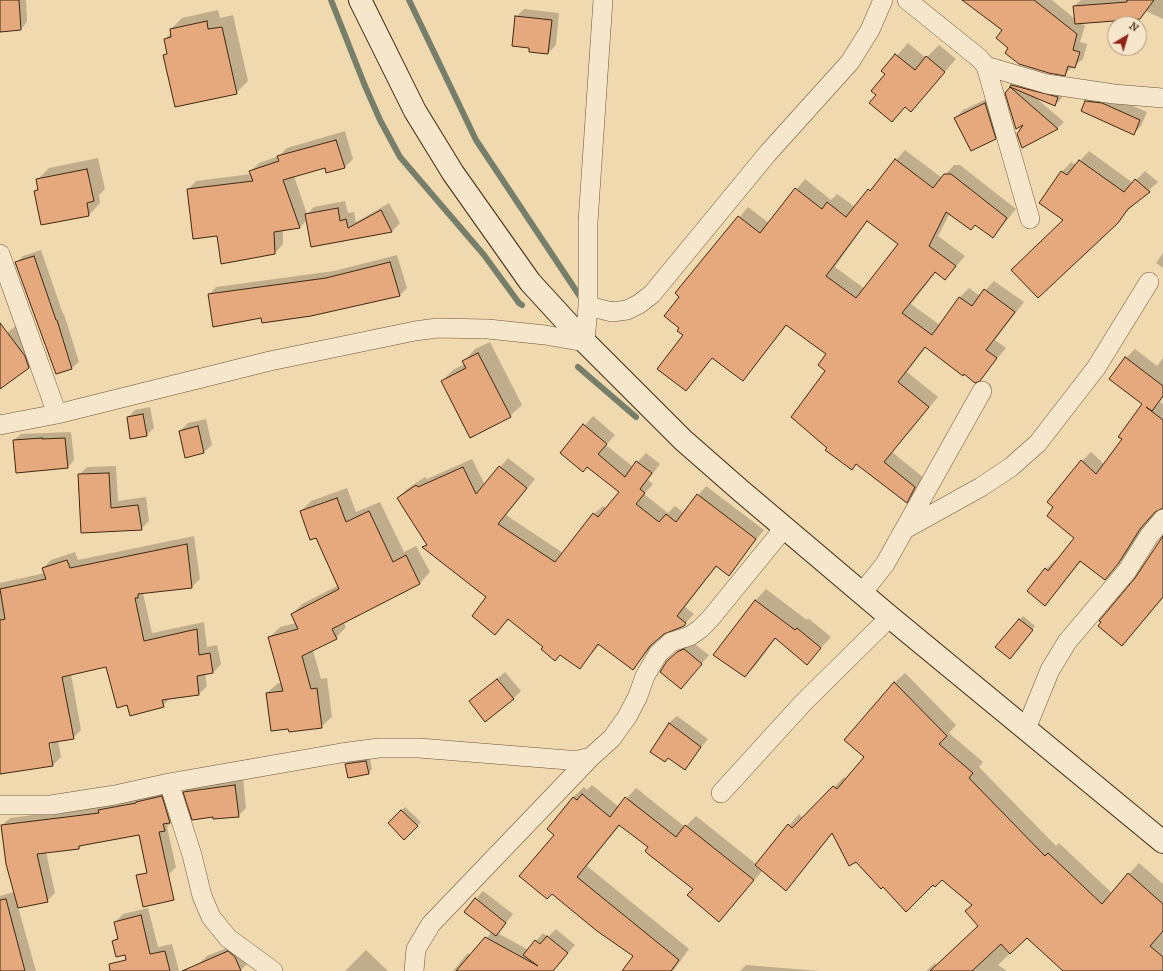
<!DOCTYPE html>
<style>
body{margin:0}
#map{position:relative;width:1163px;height:971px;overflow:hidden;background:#f1d9af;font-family:"IM FELL French Canon",serif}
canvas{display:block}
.north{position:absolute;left:1107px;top:16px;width:40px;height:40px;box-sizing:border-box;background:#f6e6cb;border:1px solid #ad9a81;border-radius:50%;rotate:38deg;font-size:11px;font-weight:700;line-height:16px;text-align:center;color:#402711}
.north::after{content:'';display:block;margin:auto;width:14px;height:18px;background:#8f2418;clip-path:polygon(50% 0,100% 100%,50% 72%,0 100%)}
</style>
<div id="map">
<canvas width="1163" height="971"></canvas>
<div class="north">N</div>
</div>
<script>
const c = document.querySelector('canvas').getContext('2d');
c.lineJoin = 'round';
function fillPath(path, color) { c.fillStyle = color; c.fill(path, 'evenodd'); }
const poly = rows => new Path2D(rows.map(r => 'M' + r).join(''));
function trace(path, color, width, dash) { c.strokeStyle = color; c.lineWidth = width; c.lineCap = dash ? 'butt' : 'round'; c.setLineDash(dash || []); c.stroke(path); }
const shadow = poly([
 [0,0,26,0,27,22,21,29,0,31],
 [971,0,1052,0,1075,19,1074,6,1081,0,1163,0,1163,19,1146,11,1139,19,1080,22,1085,26,1080,42,1087,44,1083,59,1064,74,1010,48,1004,30],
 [524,9,559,13,556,45,548,53,530,47,516,17],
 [218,10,220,18,233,15,248,81,236,93,165,55,168,52,165,39,171,33,171,29,182,18],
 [908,43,926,58,939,45,956,59,911,111,906,106,892,121,877,95,887,74,883,71],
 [1018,79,1064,91,1061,99,1055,105,1036,98,1064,122,1058,128,1022,147,1027,123,1006,93],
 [1094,94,1110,96,1147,112,1141,126,1133,134,1086,101],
 [993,96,1003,130,995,138,956,118,963,110],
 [345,131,353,159,344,168,326,167,294,176,307,214,314,207,345,201,348,213,354,212,356,222,389,203,400,223,392,231,312,246,307,220,300,227,283,230,283,244,275,253,218,235,188,190,196,181,251,174,250,172,259,163,279,156,287,148],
 [905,150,942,178,954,165,960,165,1016,209,993,237,976,224,950,213,938,236,965,256,945,279,936,272,911,304,940,325,960,297,969,288,980,296,994,281,1024,302,995,340,1006,348,979,380,926,347,907,372,938,397,892,452,924,478,916,492,907,502,857,463,852,469,829,447,827,354,787,325,743,379,713,357,686,390,685,335,681,328,681,297,677,293,748,207,769,223,805,179,831,200,837,194,855,207],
 [868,220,900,244,865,289,835,267],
 [1089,151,1133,183,1145,171,1158,182,1134,204,1117,222,1064,220,1062,172,1071,162,1076,165],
 [98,158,105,189,99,195,100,203,89,215,35,191,39,187,37,180,49,168],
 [41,250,63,314,64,314,79,362,72,368,56,373,16,263,23,256],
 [1163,253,1163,268,1156,263],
 [397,255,407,288,400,295,262,317,209,295,216,287,334,271],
 [16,326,36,360,28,368,0,377,0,338],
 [490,342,522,405,510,416,442,381,454,369,465,364,464,361,475,349],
 [1135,349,1157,366,1163,358,1163,397,1160,402,1163,404,1163,508,1158,509,1127,554,1105,579,1082,560,1045,604,1046,569,1055,560,1057,562,1076,538,1082,461,1091,452,1105,465,1124,439,1144,404,1126,358],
 [150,407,154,428,147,435,128,417,135,410],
 [593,416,615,435,606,445,633,467,646,453,660,464,648,480,653,484,644,494,668,513,675,506,684,513,706,486,764,530,729,574,717,566,685,607,694,614,692,616,683,626,663,633,633,669,600,644,580,667,561,654,544,647,509,619,495,634,488,597,424,547,427,543,398,498,407,489,425,477,427,479,472,459,485,485,508,458,535,479,506,515,563,553,594,514,603,506,607,509,621,492,587,466,561,453],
 [206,419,212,445,204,452,186,456,180,431,188,423],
 [71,432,74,460,68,467,14,440,21,434],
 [116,466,118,501,146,497,149,521,141,529,82,531,79,475,87,467],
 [347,488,356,512,380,502,404,552,416,546,430,572,420,583,343,622,346,627,336,638,313,650,321,679,327,678,332,717,321,727,267,693,278,683,281,683,269,638,280,627,296,623,292,614,302,604,339,585,316,537,301,511,311,501],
 [194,536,200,579,192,587,143,593,152,633,204,622,207,647,217,645,221,664,213,673,205,674,207,686,199,694,171,697,163,706,128,704,107,666,71,674,81,730,73,738,58,741,61,757,53,765,0,774,0,583,45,573,43,568,51,560,75,552,78,560],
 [50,738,53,760,51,760,48,739],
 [1163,538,1163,598,1130,636,1136,579],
 [766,589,807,620,808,618,831,637,807,663,776,638,756,665,745,676,714,655,756,600],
 [1023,616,1035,626,1013,654,996,647],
 [692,642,709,655,681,688,676,653,686,644],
 [505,672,521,691,513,699,470,701],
 [905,673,956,725,949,733,983,762,979,767,1056,846,1059,843,1112,893,1139,863,1163,884,1163,971,1064,971,1027,937,998,965,1007,971,926,971,935,963,937,965,979,925,973,905,942,879,833,833,786,889,763,870,719,921,694,888,649,847,620,825,587,866,689,949,673,971,623,971,634,956,590,924,556,835,548,829,573,797,584,787,587,790,592,785,619,807,636,788,685,827,696,816,756,864,799,814,803,818,844,777,847,779,866,757,894,683],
 [677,716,708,739,685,768,669,757,651,752,669,723],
 [370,758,372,769,369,773,346,764,350,760],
 [243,778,246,808,238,816,214,816,184,792,192,784],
 [169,789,172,822,167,827,176,867,168,875,140,834,83,844,79,848,46,852,55,893,47,901,18,907,36,971,0,971,0,896,14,892,2,825,10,818,103,806],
 [405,807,421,822,404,838,389,823],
 [483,891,513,914,498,933,528,950,543,933,548,937,556,929,575,945,552,971,453,971,461,961,468,953,471,955,492,932,476,899],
 [148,908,158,947,172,944,179,971,130,971,126,953,113,941,119,936,115,922,123,914],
 [236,944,248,963,241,970,202,971,199,964,207,956],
 [366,950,388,971,345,971],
 [746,965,820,971,740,971]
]);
const stream = poly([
 [331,0,365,86,380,120,400,157,484,255,519,303,522,305],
 [409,0,476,140,579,295],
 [578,367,636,417]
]);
const building = poly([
 [0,0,19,0,21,30,0,32,0,0],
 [962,0,1034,0,1077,34,1073,50,1080,52,1075,68,1068,66,1065,76,1049,73,1019,64,1005,53,1008,48,996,38,1002,30,962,0],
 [1127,0,1154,0,1140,19,1075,24,1073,6,1127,2,1127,0],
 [515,16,552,20,548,54,529,52,529,48,512,46,515,16],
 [207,21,208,29,222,27,237,94,175,107,163,55,167,54,164,39,171,37,170,29,207,21],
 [895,54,915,70,926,56,945,72,911,112,905,107,892,122,869,103,876,95,871,91,885,74,881,71,895,54],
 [1011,85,1058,97,1055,106,1010,87,1011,85],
 [1010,87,1035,109,1058,129,1022,148,1017,134,1023,125,1016,129,1005,93,1010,87],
 [1085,101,1102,103,1140,120,1134,135,1081,111,1085,101],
 [985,103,996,139,971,151,954,118,985,103],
 [336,140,345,168,326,173,325,168,283,180,300,228,274,232,275,254,221,264,217,236,193,239,187,189,253,181,249,171,279,161,277,156,336,140],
 [895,159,933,188,944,174,951,174,1007,218,993,238,975,225,971,230,946,212,929,246,956,266,945,280,935,272,902,313,932,335,959,297,972,306,984,289,1015,312,986,350,997,358,980,381,975,383,964,374,963,376,925,347,898,382,929,407,884,462,915,487,907,503,856,464,852,470,825,450,827,448,791,417,825,371,818,365,826,354,786,325,743,381,712,358,686,391,657,369,683,335,677,331,679,328,664,316,679,297,675,293,738,216,760,233,795,188,822,209,827,202,846,217,868,189,870,191,895,159],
 [867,221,898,244,856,298,826,276,867,221],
 [1079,160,1124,192,1135,179,1150,192,1128,209,1118,223,1038,298,1011,270,1063,220,1039,203,1061,171,1067,175,1079,160],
 [87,169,94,201,87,203,89,216,41,225,34,191,38,190,36,179,87,169],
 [338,208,340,221,346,219,348,228,381,210,392,232,311,247,305,214,338,208],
 [34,256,56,320,57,320,72,369,56,374,15,262,34,256],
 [390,262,400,296,311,316,262,323,261,318,213,327,208,294,326,278,390,262],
 [0,323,25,356,29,368,0,389,0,323],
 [478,353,511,417,470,438,441,381,466,368,462,361,478,353],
 [1125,357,1163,386,1163,396,1152,411,1146,407,1163,420,1163,508,1155,512,1140,529,1118,564,1105,580,1080,561,1045,606,1027,591,1045,568,1048,571,1074,538,1047,516,1053,507,1047,502,1081,460,1096,474,1122,439,1118,437,1142,404,1109,379,1125,357],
 [143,414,147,436,130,439,127,417,143,414],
 [583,424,607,444,598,454,625,477,636,461,652,473,640,489,645,493,636,504,659,522,666,514,676,522,697,494,756,539,729,576,716,566,677,616,686,623,684,626,664,634,650,646,633,670,598,644,580,669,560,655,555,661,541,649,543,647,508,619,495,635,472,616,486,597,422,547,427,545,397,498,416,485,418,487,463,467,476,494,499,466,527,488,498,524,555,562,593,513,598,517,619,492,587,467,583,472,560,453,583,424],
 [198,426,204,453,185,458,179,431,198,426],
 [42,438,42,439,65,438,68,468,16,473,13,440,42,438],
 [109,473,111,508,138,505,142,530,81,533,78,474,109,473],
 [337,498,346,522,369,511,393,562,406,555,420,584,332,629,337,639,302,656,311,689,317,688,322,728,289,732,288,729,271,731,266,693,283,691,268,637,298,629,291,614,339,589,316,538,310,540,300,511,337,498],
 [1163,536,1163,597,1122,646,1098,626,1101,622,1099,621,1135,578,1163,536],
 [187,544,192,588,138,594,138,598,135,598,144,641,197,629,199,655,210,653,213,673,197,676,199,695,162,700,164,707,130,716,127,705,117,708,106,667,62,677,74,739,49,743,53,766,0,774,0,620,5,619,0,589,46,579,42,568,67,560,70,568,187,544],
 [755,600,795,630,797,628,821,648,807,665,775,638,745,677,713,655,755,600],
 [1019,619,1033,630,1010,659,995,647,1019,619],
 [684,649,702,664,681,689,660,672,667,661,677,652,684,649],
 [497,679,514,699,485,722,469,701,497,679],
 [894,682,947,736,939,744,973,773,969,778,1045,856,1048,853,1102,904,1128,873,1163,904,1163,931,1150,946,1163,957,1163,971,1063,971,1027,938,1010,954,1001,944,972,971,930,971,978,926,965,911,972,905,942,880,935,887,933,885,906,912,883,887,881,889,856,862,849,866,832,833,786,891,755,865,788,824,792,828,833,786,837,789,864,757,844,740,894,682],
 [669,723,701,747,685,770,668,758,665,762,650,752,669,723],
 [366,761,369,774,348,778,345,764,366,761],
 [235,785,239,817,213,819,213,817,192,820,183,792,235,785],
 [582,794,610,817,625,797,676,837,685,825,754,880,719,922,687,895,693,889,648,854,645,851,648,847,619,825,577,877,679,960,671,971,622,971,633,956,597,931,552,894,547,899,519,876,554,835,547,829,573,797,577,800,582,794],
 [162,796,170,823,163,824,165,831,159,832,174,900,143,907,136,875,147,873,139,835,79,846,79,849,37,854,48,902,18,908,6,864,1,825,99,813,98,810,136,803,136,802,162,796],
 [401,810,418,826,404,840,388,823,401,810],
 [475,898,506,923,496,936,464,912,475,898],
 [6,899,25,971,0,971,0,900,6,899],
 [141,915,150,954,165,951,170,971,110,971,109,964,126,960,125,955,116,957,112,941,118,939,114,922,141,915],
 [547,936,568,953,553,971,456,971,485,937,538,966,523,955,535,940,540,944,547,936],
 [228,951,235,957,241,971,182,971,228,951]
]);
const minor = poly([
 [907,0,979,58,986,66,1030,219],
 [986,66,1047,84,1114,94,1163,98],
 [0,254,57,414],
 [588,306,612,312,627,310,639,304,652,294,768,153,850,62,870,30,883,0],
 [0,425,57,414,270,361,415,331,437,328,488,329,545,335,585,342,588,306,588,222,603,0],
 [907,528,981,487,1011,467,1038,443,1096,368,1149,282],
 [862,593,885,564,982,391],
 [1026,729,1050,670,1067,642,1127,571,1149,536,1163,519],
 [169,783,192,855,202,896,211,917,228,938,273,971],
 [721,793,803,703,890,617],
 [0,805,51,805,115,795,169,783,341,753,379,748,419,748,568,760,579,760,591,757,612,738,627,717,638,696,645,676,658,654,671,642,690,636,700,629,710,619,785,527],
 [414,971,416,949,431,924,591,757]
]);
const secondary = poly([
 [360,0,415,111,453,173,530,282,585,342,683,440,740,490,890,617,1163,842]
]);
fillPath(shadow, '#0003');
trace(stream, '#777f6b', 6);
fillPath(building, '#e5a97d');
trace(building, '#402711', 1);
trace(minor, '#6c5438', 20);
trace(secondary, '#402711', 24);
trace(minor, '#f6e6cb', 19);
trace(secondary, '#f6e6cb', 22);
</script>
